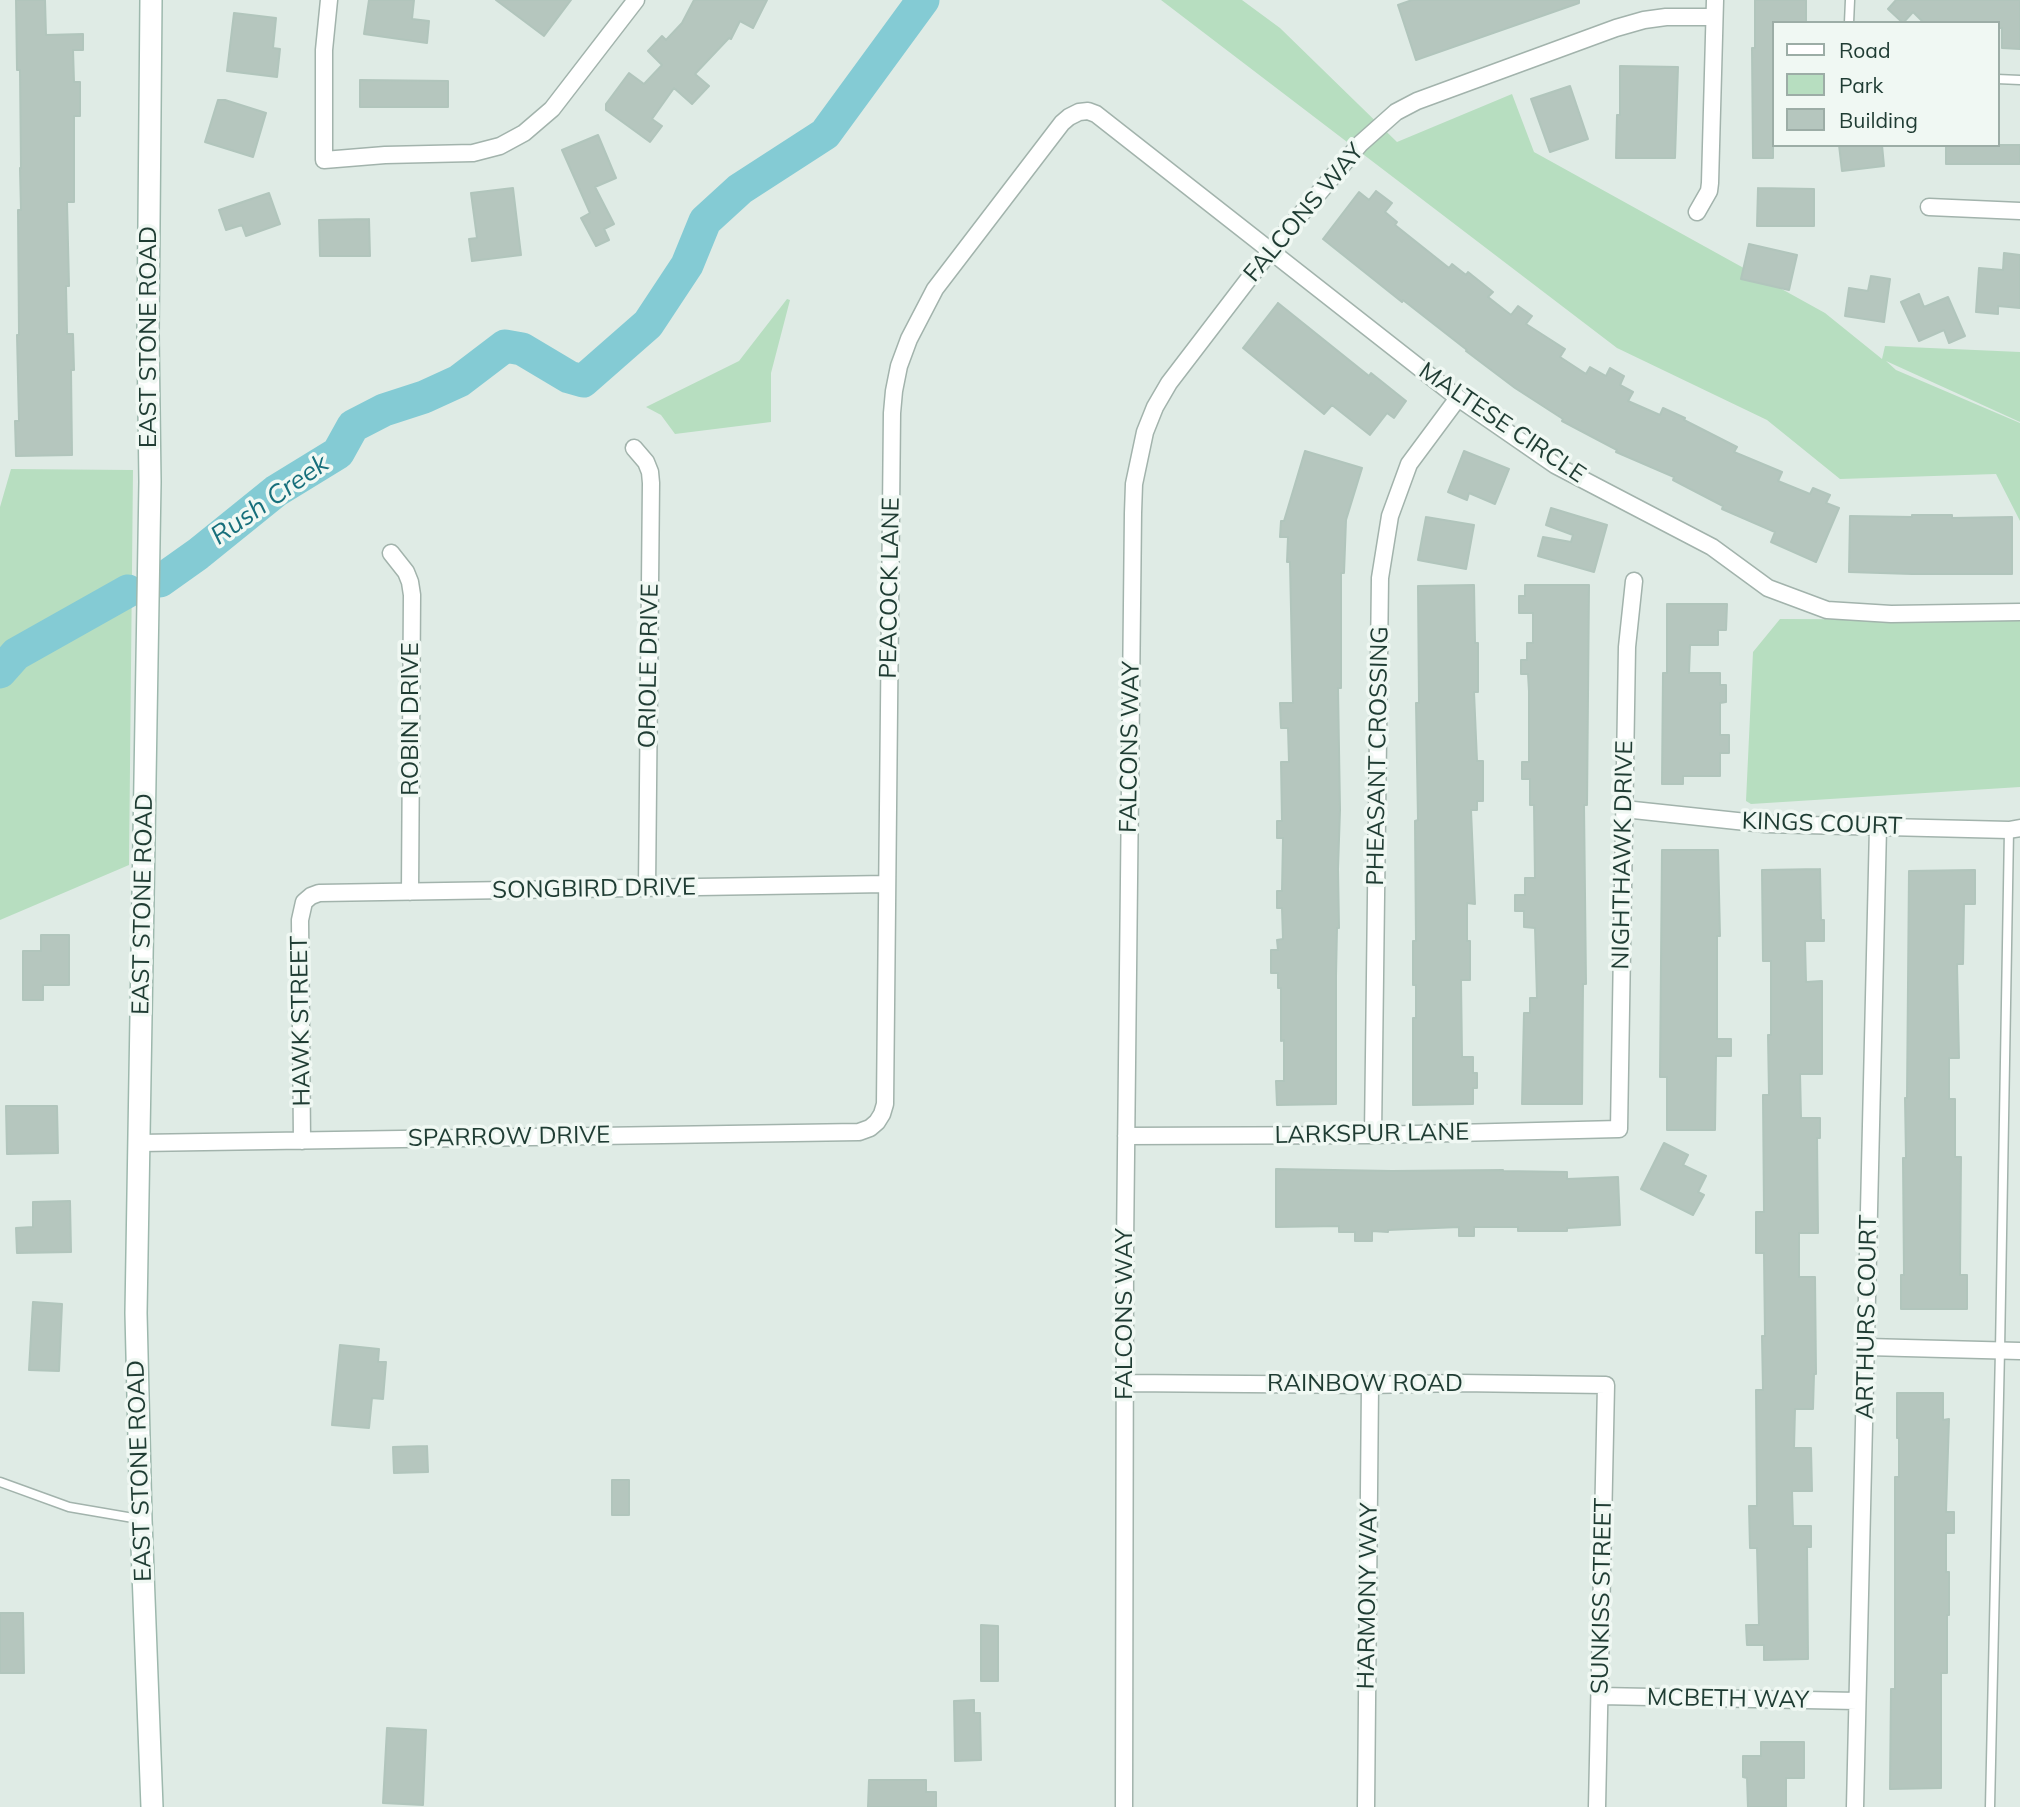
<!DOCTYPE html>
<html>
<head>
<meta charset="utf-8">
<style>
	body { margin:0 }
	#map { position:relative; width:2020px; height:1807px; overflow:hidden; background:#dfebe5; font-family:Mulish,sans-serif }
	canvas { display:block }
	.legend { position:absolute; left:1772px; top:21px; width:228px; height:126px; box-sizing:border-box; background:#f0f8f3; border:2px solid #9cada6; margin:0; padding:9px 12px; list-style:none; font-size:21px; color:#1f3c33 }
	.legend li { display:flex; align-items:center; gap:14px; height:35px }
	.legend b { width:35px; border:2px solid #9cada6 }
</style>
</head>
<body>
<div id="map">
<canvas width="2020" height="1807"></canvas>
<ul class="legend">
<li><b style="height:9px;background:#fff"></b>Road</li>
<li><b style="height:19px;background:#b7dec0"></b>Park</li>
<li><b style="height:19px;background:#b5c6be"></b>Building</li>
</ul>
</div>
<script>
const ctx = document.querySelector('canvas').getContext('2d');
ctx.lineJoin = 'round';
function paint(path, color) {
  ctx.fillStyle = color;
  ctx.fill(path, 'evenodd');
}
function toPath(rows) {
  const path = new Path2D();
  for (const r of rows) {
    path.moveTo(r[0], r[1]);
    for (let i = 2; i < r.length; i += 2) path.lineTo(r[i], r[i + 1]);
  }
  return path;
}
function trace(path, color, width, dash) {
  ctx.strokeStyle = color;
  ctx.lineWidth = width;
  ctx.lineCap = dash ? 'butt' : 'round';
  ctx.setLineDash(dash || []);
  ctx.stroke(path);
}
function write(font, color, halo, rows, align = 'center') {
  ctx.font = font + ' Mulish,sans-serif';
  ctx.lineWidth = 7;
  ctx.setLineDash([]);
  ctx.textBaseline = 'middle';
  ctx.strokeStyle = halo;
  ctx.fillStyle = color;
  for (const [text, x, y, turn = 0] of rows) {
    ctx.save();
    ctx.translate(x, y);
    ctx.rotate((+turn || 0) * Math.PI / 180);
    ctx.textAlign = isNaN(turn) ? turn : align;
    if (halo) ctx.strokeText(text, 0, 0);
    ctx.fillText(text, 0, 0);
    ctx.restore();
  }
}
paint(toPath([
	[1161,0,1242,0,1280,28,1397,142,1512,94,1534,152,1825,313,1882,359,1885,346,2020,352,2020,422,1886,361,1896,370,2020,423,2020,521,1996,474,1840,479,1767,420,1617,348],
	[787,299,790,300,771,373,771,422,675,434,661,415,646,407,739,361],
	[11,469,133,470,129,865,0,920,0,507],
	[1780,619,2020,620,2020,787,1751,804,1746,801,1753,652]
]), '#b7dec0');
trace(toPath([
	[160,581,198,554,276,491,338,453,353,426,384,410,424,397,459,381,505,346,522,349,569,377,583,381,648,324,687,265,705,221,740,189,825,134,923,0],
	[0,672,16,654,128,591]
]), '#84cbd4', 33);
const building = toPath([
	[16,0,45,0,46,35,83,34,83,50,73,50,74,82,80,82,80,116,74,116,74,202,67,202,69,286,66,286,67,334,73,334,74,370,71,370,72,455,16,456,15,421,19,421,17,335,19,335,18,210,21,210,20,168,21,168,20,70,17,70,16,0],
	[369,0,414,0,412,19,429,21,427,43,364,34,369,0],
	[496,0,571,0,544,36,496,0],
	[694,0,767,0,753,28,740,21,731,39,729,38,695,74,709,86,692,104,674,88,652,119,662,126,650,142,606,110,606,104,629,73,644,84,662,65,648,51,662,36,666,40,682,23,694,0],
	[1412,0,1579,0,1579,3,1416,60,1398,5,1412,0],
	[1755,0,1806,0,1806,23,1773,23,1773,158,1753,158,1752,48,1755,48,1755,0],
	[1896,0,2020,0,2020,49,2002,48,2002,28,1997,28,1997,23,1924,23,1913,12,1903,23,1888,9,1896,0],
	[234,13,276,18,273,48,280,49,277,77,227,71,234,13],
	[1620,66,1678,67,1675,158,1616,158,1617,115,1620,115,1620,66],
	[360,80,448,81,448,107,360,107,360,80],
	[1570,86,1588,139,1550,152,1531,99,1570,86],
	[218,100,225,100,266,113,253,157,205,142,218,100],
	[598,135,616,178,595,187,614,224,604,229,609,240,596,246,581,218,590,213,562,150,598,135],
	[1839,145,1882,145,1884,166,1842,171,1839,145],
	[1946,145,2020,145,2020,164,1946,164,1946,145],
	[513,188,521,255,472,261,469,239,477,238,471,193,513,188],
	[1758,188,1814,189,1814,226,1757,226,1758,188],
	[1376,191,1392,203,1385,212,1397,222,1395,225,1449,268,1452,264,1466,275,1468,272,1493,292,1488,297,1511,315,1518,306,1532,316,1526,324,1565,349,1560,357,1586,374,1590,367,1606,376,1610,368,1624,376,1620,385,1633,392,1628,401,1660,415,1663,408,1685,418,1684,420,1737,447,1734,452,1782,472,1778,481,1810,494,1813,488,1830,495,1826,503,1839,508,1816,562,1771,542,1775,532,1722,509,1723,506,1673,480,1674,477,1616,452,1617,450,1562,421,1563,419,1515,388,1466,351,1467,350,1403,300,1402,302,1323,239,1359,192,1369,200,1376,191],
	[269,193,280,224,246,236,242,225,226,230,219,210,269,193],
	[369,219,370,256,320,256,319,220,369,219],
	[1749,244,1797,255,1789,290,1741,279,1749,244],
	[2004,253,2020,255,2020,308,1998,306,1998,314,1976,312,1979,268,2003,270,2004,253],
	[1871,276,1890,279,1884,322,1845,316,1849,288,1868,291,1871,276],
	[1919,294,1924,307,1948,297,1965,336,1949,343,1944,330,1919,341,1901,302,1919,294],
	[1278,303,1369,376,1371,373,1406,401,1394,418,1387,413,1370,435,1332,405,1324,414,1243,348,1278,303],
	[1305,451,1362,468,1346,520,1344,573,1341,573,1341,688,1338,688,1340,810,1338,869,1339,928,1337,928,1336,976,1336,1104,1277,1105,1276,1081,1284,1081,1284,1040,1281,1041,1281,988,1278,988,1278,973,1271,973,1271,950,1278,950,1277,940,1283,939,1282,908,1277,908,1277,891,1282,891,1283,838,1277,838,1277,821,1282,821,1281,762,1289,762,1288,728,1281,728,1280,703,1293,703,1290,562,1287,562,1288,537,1280,537,1281,521,1284,521,1305,451],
	[1464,451,1509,469,1495,504,1469,493,1467,500,1448,492,1464,451],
	[1551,508,1607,525,1594,572,1538,556,1543,537,1571,542,1573,535,1546,525,1551,508],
	[1912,515,1952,515,1952,518,2012,517,2012,574,1912,574,1849,572,1850,516,1912,517,1912,515],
	[1426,517,1474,525,1466,569,1418,560,1426,517],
	[1474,585,1475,643,1478,643,1478,692,1474,692,1477,761,1483,761,1483,801,1477,801,1477,810,1471,810,1475,904,1467,903,1467,941,1470,941,1470,980,1461,980,1462,1057,1473,1057,1473,1073,1477,1073,1477,1088,1473,1088,1473,1104,1413,1105,1413,1018,1416,1018,1416,985,1413,985,1413,941,1416,941,1415,821,1418,820,1416,703,1419,703,1418,586,1474,585],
	[1525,585,1589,585,1587,805,1584,805,1586,984,1583,984,1582,1104,1522,1104,1524,1013,1530,1013,1530,998,1537,998,1535,928,1524,927,1524,911,1515,911,1515,895,1525,895,1525,878,1535,878,1534,805,1530,805,1530,779,1522,779,1522,762,1529,762,1529,691,1528,674,1521,674,1521,660,1527,660,1527,643,1533,643,1533,613,1519,613,1519,596,1525,596,1525,585],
	[1667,604,1727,604,1726,630,1718,630,1718,645,1690,645,1689,673,1720,673,1720,685,1726,685,1726,702,1720,703,1720,735,1729,735,1729,753,1720,753,1720,776,1683,776,1683,784,1662,784,1663,673,1667,673,1667,604],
	[1662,850,1718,850,1720,936,1717,936,1717,1039,1731,1039,1731,1056,1716,1056,1715,1130,1667,1130,1667,1077,1660,1077,1662,850],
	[1820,869,1821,920,1824,920,1824,941,1805,941,1806,982,1822,981,1822,1074,1800,1074,1801,1118,1820,1118,1820,1138,1817,1138,1818,1233,1799,1233,1799,1277,1815,1277,1816,1374,1814,1374,1813,1409,1795,1409,1794,1448,1811,1448,1812,1491,1792,1491,1793,1526,1811,1526,1811,1547,1807,1547,1808,1659,1764,1660,1764,1645,1747,1645,1746,1625,1759,1625,1757,1548,1750,1548,1749,1506,1757,1506,1756,1390,1763,1390,1762,1336,1765,1336,1764,1253,1756,1253,1756,1212,1764,1212,1763,1095,1769,1095,1768,1035,1771,1035,1771,961,1763,961,1762,870,1820,869],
	[1975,870,1975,904,1964,904,1963,964,1957,964,1959,1058,1949,1058,1949,1099,1955,1099,1955,1157,1961,1157,1960,1275,1967,1275,1967,1309,1901,1309,1901,1275,1904,1275,1903,1158,1906,1158,1905,1098,1907,1098,1909,871,1975,870],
	[41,935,69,935,69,985,43,985,43,1000,23,1000,23,951,41,951,41,935],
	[6,1106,57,1106,58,1153,7,1154,6,1106],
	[1664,1143,1688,1155,1683,1165,1706,1176,1698,1192,1704,1195,1693,1215,1641,1189,1664,1143],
	[1276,1169,1392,1171,1503,1170,1503,1171,1567,1172,1567,1179,1618,1177,1620,1225,1567,1228,1567,1231,1518,1231,1518,1227,1474,1227,1474,1236,1459,1236,1459,1227,1388,1230,1388,1232,1372,1231,1372,1241,1355,1241,1355,1232,1339,1232,1339,1226,1276,1227,1276,1169],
	[70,1201,71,1252,17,1253,16,1228,33,1227,33,1202,70,1201],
	[33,1302,62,1304,59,1371,29,1370,33,1302],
	[340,1345,379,1349,378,1362,386,1362,383,1399,372,1398,369,1428,332,1425,340,1345],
	[1897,1393,1943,1393,1943,1420,1949,1419,1946,1512,1954,1512,1954,1533,1946,1533,1946,1572,1949,1572,1949,1615,1947,1615,1947,1673,1941,1673,1941,1788,1890,1789,1891,1689,1895,1689,1895,1477,1899,1477,1899,1438,1897,1438,1897,1393],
	[427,1446,428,1472,394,1473,393,1447,427,1446],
	[612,1480,629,1480,629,1515,612,1515,612,1480],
	[0,1613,23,1613,24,1673,0,1673,0,1613],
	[981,1625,998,1626,998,1681,981,1681,981,1625],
	[974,1700,974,1713,980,1713,981,1760,955,1761,954,1701,974,1700],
	[387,1728,426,1730,423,1805,383,1803,387,1728],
	[1761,1742,1804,1742,1804,1778,1786,1778,1786,1807,1748,1807,1747,1778,1743,1777,1743,1756,1761,1756,1761,1742],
	[869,1780,926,1780,926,1792,936,1792,936,1807,868,1807,869,1780]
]);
paint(building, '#b5c6be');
trace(building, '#b1c5bc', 2);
const lane = toPath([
	[1849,23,1850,0],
	[1997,79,2020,80],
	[0,1482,69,1507,139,1519],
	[1990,1807,2000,1350,2009,830]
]);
const street = toPath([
	[329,0,324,50,324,160,385,155,473,153,500,146,524,133,552,109,636,0],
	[1929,207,2020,211],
	[1697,212,1709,191,1710,183,1715,0],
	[634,448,646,462,650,472,651,483,647,888],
	[391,553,406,572,410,582,412,595,410,892],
	[1624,809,1765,824,2009,830,2020,828],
	[1373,1135,1380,578,1390,516,1409,464,1458,398],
	[1126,1136,1373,1135,1619,1129,1627,647,1634,581],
	[302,1141,300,920,304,902,311,896,319,893,887,884],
	[139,1143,859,1132,870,1128,877,1122,882,1114,885,1104,892,413,894,391,899,366,909,339,935,289,1062,123,1069,117,1079,112,1088,111,1096,114,1458,398,1555,465,1712,547,1768,588,1827,610,1891,614,2020,612],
	[1867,1347,2020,1351],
	[1124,1383,1370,1385,1458,1383,1606,1385,1597,1807],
	[1600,1696,1857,1701],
	[1124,1807,1125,1247,1133,513,1134,484,1145,432,1155,407,1169,383,1270,251,1360,144,1396,112,1417,101,1616,28,1644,20,1666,17,1714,17],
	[1366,1807,1370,1385],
	[1855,1807,1878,827]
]);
const secondary = toPath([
	[151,0,148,334,150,482,136,1313,141,1520,152,1807]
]);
trace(lane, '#a2b3ac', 11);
trace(street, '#a2b3ac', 19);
trace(secondary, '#9db8ad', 24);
trace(lane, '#fff', 8);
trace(street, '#fff', 16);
trace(secondary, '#fff', 21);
write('24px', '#1f3c33', '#f0f8f3', [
	["FALCONS WAY",1304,213,-50],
	["EAST STONE ROAD",149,337,-90],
	["MALTESE CIRCLE",1502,423,34],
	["PEACOCK LANE",890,588,-89],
	["ORIOLE DRIVE",649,666,-89],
	["ROBIN DRIVE",411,719,-90],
	["FALCONS WAY",1130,747,-89],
	["PHEASANT CROSSING",1378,756,-89],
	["KINGS COURT",1822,824,2],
	["NIGHTHAWK DRIVE",1623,855,-89],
	["SONGBIRD DRIVE",594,889,-1],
	["EAST STONE ROAD",143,904,-89],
	["HAWK STREET",301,1021,-91],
	["LARKSPUR LANE",1372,1134,-1],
	["SPARROW DRIVE",509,1137,-1],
	["FALCONS WAY",1125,1314,-90],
	["ARTHURS COURT",1867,1317,-89],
	["RAINBOW ROAD",1365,1384],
	["EAST STONE ROAD",140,1471,-92],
	["HARMONY WAY",1368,1596,-89],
	["SUNKISS STREET",1602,1596,-89],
	["MCBETH WAY",1728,1699,1]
]);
write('italic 26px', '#176f7b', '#f0f8f3', [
	["Rush Creek",270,500,-35]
]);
</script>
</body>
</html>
